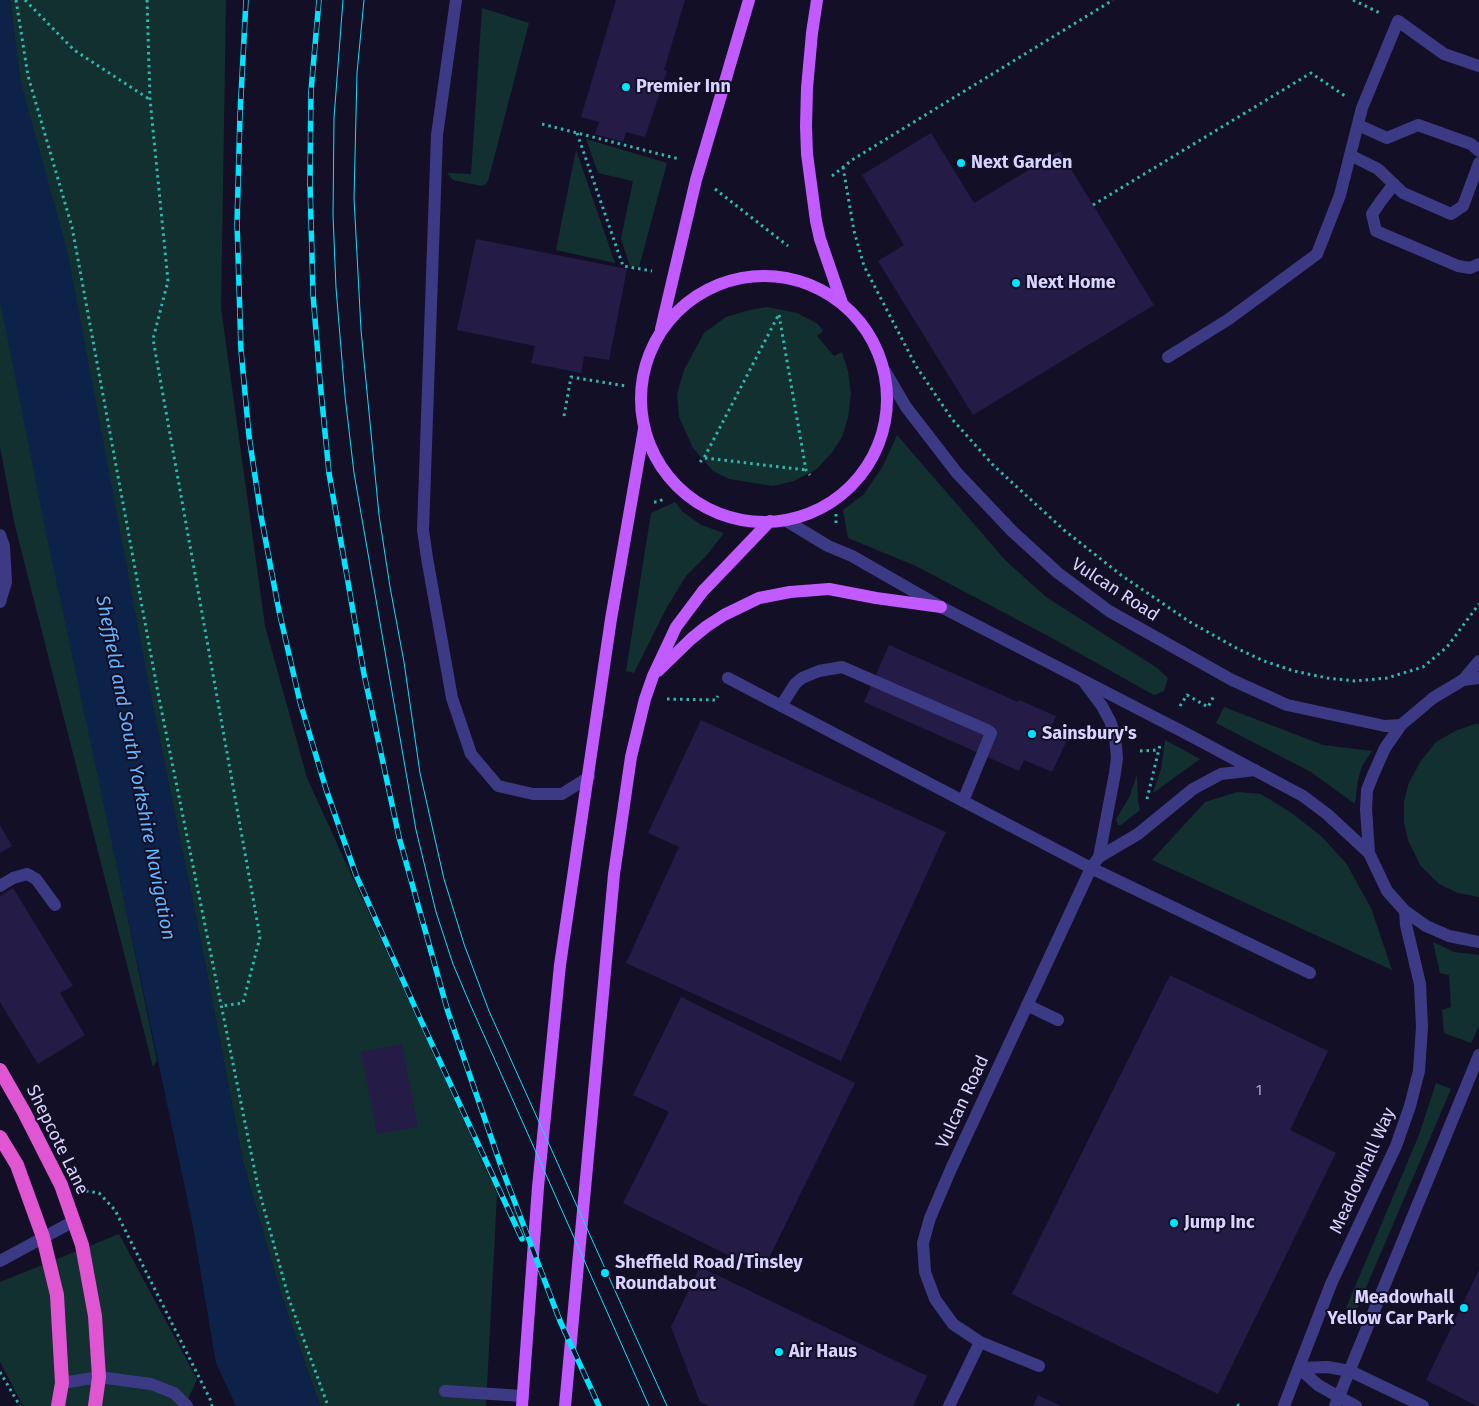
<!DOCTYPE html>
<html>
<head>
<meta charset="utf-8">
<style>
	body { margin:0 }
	canvas { display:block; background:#130f26 }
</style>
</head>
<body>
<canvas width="1479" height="1406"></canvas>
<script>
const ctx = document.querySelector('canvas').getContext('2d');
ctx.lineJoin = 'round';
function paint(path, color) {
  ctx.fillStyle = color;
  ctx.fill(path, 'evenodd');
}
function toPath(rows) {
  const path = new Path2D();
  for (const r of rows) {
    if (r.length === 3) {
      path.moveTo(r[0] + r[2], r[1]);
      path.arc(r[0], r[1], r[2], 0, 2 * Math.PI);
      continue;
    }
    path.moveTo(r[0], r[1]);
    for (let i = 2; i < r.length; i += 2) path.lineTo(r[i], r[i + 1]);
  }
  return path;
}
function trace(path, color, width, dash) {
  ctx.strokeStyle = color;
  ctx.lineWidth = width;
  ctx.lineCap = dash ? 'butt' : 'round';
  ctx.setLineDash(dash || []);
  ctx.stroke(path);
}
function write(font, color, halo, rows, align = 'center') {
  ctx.font = font + ' "Fira Sans",sans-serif';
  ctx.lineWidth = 4;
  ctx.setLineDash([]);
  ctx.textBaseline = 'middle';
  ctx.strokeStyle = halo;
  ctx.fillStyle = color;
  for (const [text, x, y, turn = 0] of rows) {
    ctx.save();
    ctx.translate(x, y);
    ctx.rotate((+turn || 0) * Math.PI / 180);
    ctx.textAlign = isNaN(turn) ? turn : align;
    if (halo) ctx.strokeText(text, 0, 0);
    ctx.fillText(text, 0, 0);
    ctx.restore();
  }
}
paint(toPath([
	[10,0,226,0,221,308,265,626,307,778,497,1194,486,1406,320,1406,281,1295,243,1162,200,937,154,712,20,79],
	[482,8,529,23,488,181,486,184,482,186,453,180,447,173,471,174],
	[586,139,667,163,639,267,630,266,621,239,633,181,598,173],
	[576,150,615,263,556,250],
	[0,294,157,1061,153,1067,15,526,0,447],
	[767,307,797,313,818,324,823,331,817,336,834,356,842,352,848,371,851,394,848,417,842,437,833,451,817,469,794,481,773,486,729,479,713,471,693,448,679,417,677,394,684,370,704,333,726,317,750,310],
	[897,435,1006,561,1046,597,1157,668,1168,678,1164,691,1154,695,1050,637,916,566,848,538,843,510,864,494,883,466],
	[675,502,683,512,701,525,724,533,707,555,686,576,667,607,634,673,626,671,651,513],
	[1224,707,1323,745,1372,751,1362,766,1358,780,1355,804,1311,772,1216,723],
	[1475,724,1479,724,1479,897,1458,893,1439,884,1420,865,1408,840,1404,822,1404,802,1409,782,1421,761,1436,742,1455,731],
	[1165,740,1200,759,1153,793,1161,769],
	[1137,775,1138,802,1140,810,1121,825,1118,825,1116,819,1129,798],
	[1237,792,1261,794,1293,814,1322,837,1346,863,1371,908,1392,970,1152,860,1205,802],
	[1433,942,1454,952,1479,955,1479,1026,1471,1043,1444,1033,1442,1010,1451,1007,1449,975,1440,973],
	[1436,1083,1451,1089,1356,1311,1346,1308,1419,1135],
	[119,1234,197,1379,185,1406,23,1406,0,1362,0,1282]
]), '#12302f');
paint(toPath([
	[0,0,10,0,20,79,68,254,154,712,200,937,243,1162,281,1295,320,1406,236,1406,216,1363,193,1226,44,523,0,300]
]), '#0c2248');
paint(toPath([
	[616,0,685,0,664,70,667,71,645,137,626,132,623,142,595,134,599,122,581,117],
	[931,133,974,203,1060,151,1154,305,973,415,878,261,904,245,862,175],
	[476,239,627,269,609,360,584,356,581,373,531,363,535,346,457,330],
	[889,645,1018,702,1019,700,1056,716,1050,730,1068,738,1052,772,1024,760,1019,771,864,702],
	[701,720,946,832,841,1061,626,963,679,847,648,833],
	[0,825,12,846,0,853],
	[13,888,73,986,60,993,85,1035,38,1064,0,1002,0,896],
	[1170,975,1328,1051,1290,1130,1336,1153,1218,1394,1012,1294],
	[681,997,855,1083,762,1272,623,1203,669,1112,633,1095],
	[402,1044,418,1127,377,1134,361,1052],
	[700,1267,927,1376,913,1406,709,1406,700,1402,671,1327],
	[1479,1270,1479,1406,1477,1406,1426,1380],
	[1038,1395,1061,1406,1033,1406]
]), '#241b47');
trace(toPath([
	[16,0,28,76,72,227,158,693,258,1187,289,1299,328,1406],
	[25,0,74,50,149,99],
	[147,0,150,99,168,281,153,339,260,937,243,1003,221,1006],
	[1353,0,1380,13],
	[542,124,679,159],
	[577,133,623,266,652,271],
	[843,167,854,231,864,266,916,366,952,419,994,466,1064,530,1121,575,1190,622,1238,649,1264,661,1294,671,1327,678,1355,681,1387,678,1423,667,1447,647,1479,604],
	[832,176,852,160,1113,0],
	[715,189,788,246],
	[1093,205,1311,73,1345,96],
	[779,315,806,470,810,475],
	[564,416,571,377,626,386],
	[705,458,806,470],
	[700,462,704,458,779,314],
	[654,502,658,502,665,498],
	[836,514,836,526],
	[667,699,716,700,718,696],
	[1180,706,1187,695,1208,707,1215,694],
	[1140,751,1158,750],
	[1147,799,1160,745],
	[86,1191,99,1193,115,1210,211,1401,212,1406],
	[0,1372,20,1406],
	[1237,1406,1239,1405,1242,1406]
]), '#2fb8b0', 3, [2.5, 4]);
trace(toPath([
	[456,0,437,135,423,530,427,558,452,698,471,754,498,786,533,794,562,794,589,777],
	[1358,125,1387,138,1418,125,1471,144,1479,151],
	[1350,155,1378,169,1403,193,1451,214,1463,206,1479,163],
	[1394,184,1381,201,1372,214,1376,231,1458,266,1470,268,1479,264],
	[1168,357,1229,319,1317,254,1340,195,1362,108,1398,21,1444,54,1479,66],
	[0,535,4,546,6,582,0,602],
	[781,706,795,684,802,678,819,671,842,667,987,730,991,733,963,801],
	[0,886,13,878,27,874,36,879,55,905],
	[1027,1005,1058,1020],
	[1350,1371,1423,1406],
	[445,1391,523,1396],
	[1339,1397,1356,1406]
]), '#3d3a85', 12);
trace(toPath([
	[728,678,1091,868,1310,973],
	[1084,682,1102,706,1110,721,1115,736,1117,758,1115,773,1099,857],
	[0,1261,74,1221],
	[1039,1366,980,1342,953,1324,935,1299,925,1272,923,1243,930,1218,951,1169,1091,868,1099,857,1138,834,1193,789,1221,774,1255,770],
	[62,1383,99,1377,151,1384,174,1393,187,1406],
	[949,1406,980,1342]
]), '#3d3a85', 12);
trace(toPath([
	[885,371,906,407,957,473,1012,531,1058,573,1109,611,1232,680,1287,705,1385,726,1401,725],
	[785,520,828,546,852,556,941,607,1189,735,1303,796,1327,814,1369,853],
	[1479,678,1463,680,1433,698,1401,725,1385,748,1373,775,1367,790,1366,809,1369,853,1387,891,1405,911,1426,926,1449,936,1479,942],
	[1463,680,1479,661],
	[1299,1368,1327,1367,1350,1371],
	[1299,1368,1318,1385,1339,1397],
	[1284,1406,1331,1284,1396,1146,1410,1106,1419,1071,1422,1027,1420,984,1406,925,1405,911],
	[1335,1406,1479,1055]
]), '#3d3a85', 12);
trace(toPath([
	[817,0,812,33,807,88,806,126,807,154,816,221,820,239,842,303],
	[764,399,123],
	[661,329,696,180,749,0],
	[658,671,691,639,707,626,724,615,759,598,790,592,829,589,876,598,941,607],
	[522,1406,538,1187,560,965,611,619,644,429],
	[565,1406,614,874,631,757,645,699,653,676,676,627,703,591,770,521]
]), '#c25bff', 12);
trace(toPath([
	[0,1070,24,1112,61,1185,82,1245,95,1316,99,1377,95,1406],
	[0,1137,17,1165,43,1237,57,1295,62,1383,58,1406]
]), '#e055d1', 14);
trace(toPath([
	[343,0,334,118,333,215,336,288,345,396,354,473,416,830,436,912,453,964,470,1004,649,1406],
	[364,0,357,73,354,198,361,330,379,515,390,587,404,662,420,773,444,879,464,944,489,1011,667,1406]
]), '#00e5ff', 1);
const rail = toPath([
	[246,0,240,115,237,223,241,350,249,436,261,516,279,611,300,702,326,789,356,875,418,1014,522,1239],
	[319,0,311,91,310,183,313,294,320,381,329,473,364,674,399,837,448,1012,501,1166,560,1321,599,1406]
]);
trace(rail, '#00e5ff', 5.5);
trace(rail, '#130f26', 4, [11]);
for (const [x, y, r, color] of [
	[626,87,5,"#00e5ff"],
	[961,163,5,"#00e5ff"],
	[1016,283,5,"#00e5ff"],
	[1032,734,5,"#00e5ff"],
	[1174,1223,5,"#00e5ff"],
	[605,1273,5,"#00e5ff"],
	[1464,1308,5,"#00e5ff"],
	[779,1352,5,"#00e5ff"]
]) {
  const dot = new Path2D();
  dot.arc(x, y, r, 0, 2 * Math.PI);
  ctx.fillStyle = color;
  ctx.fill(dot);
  trace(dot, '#130f26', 2);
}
write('15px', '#aca6d1', null, [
	["1",1259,1091]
]);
write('bold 18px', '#d9d4ff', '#130f26', [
	["Premier Inn",636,87],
	["Next Garden",971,163],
	["Next Home",1026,283],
	["Sainsbury's",1042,734],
	["Jump Inc",1184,1223],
	["Sheffield Road/Tinsley",615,1263],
	["Roundabout",615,1284],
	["Meadowhall",1454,1298,"right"],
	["Yellow Car Park",1454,1319,"right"],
	["Air Haus",789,1352]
], 'left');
write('18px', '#d9d4ff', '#130f26', [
	["Vulcan Road",1115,590,33],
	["Vulcan Road",963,1102,-65],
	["Shepcote Lane",57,1140,64],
	["Meadowhall Way",1363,1171,-66]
]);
write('italic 19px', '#62b6ff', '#130f26', [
	["Sheffield and South Yorkshire Navigation",135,768,79]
]);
</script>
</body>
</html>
